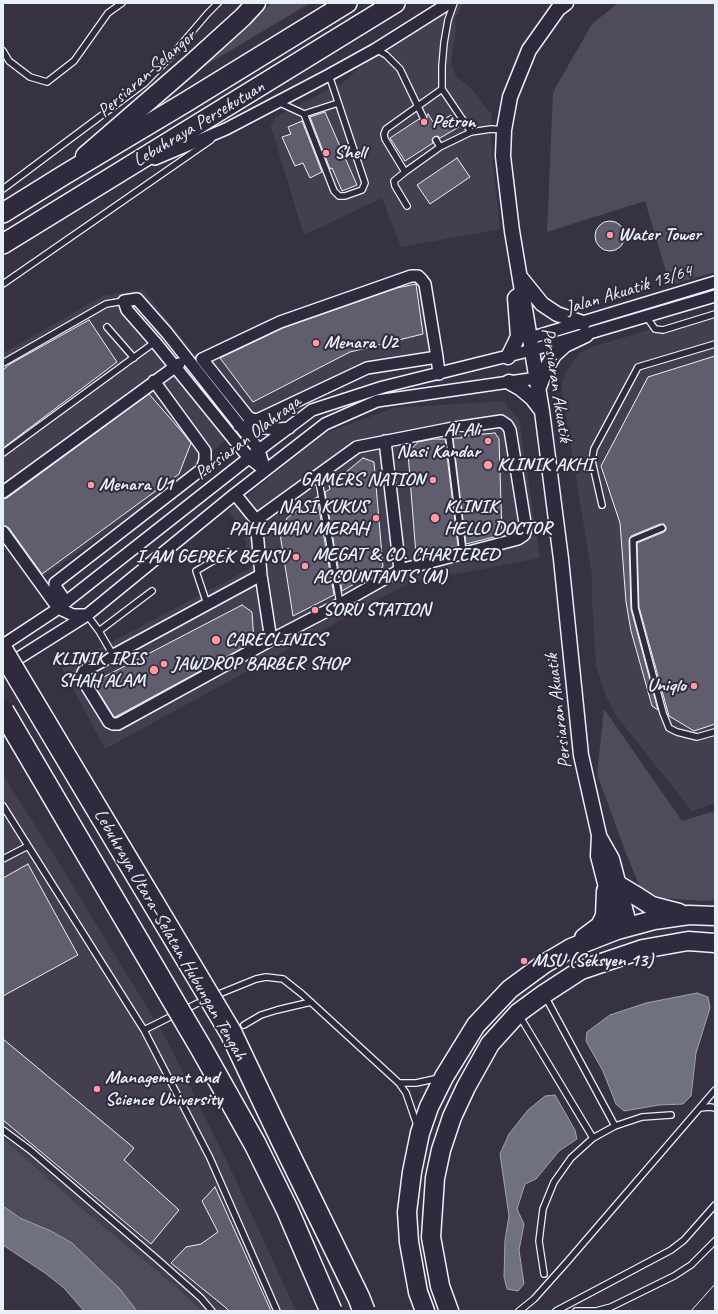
<!DOCTYPE html>
<html>
<head>
<meta charset="utf-8">
<style>
	body { margin:0 }
	#map { position:relative; width:718px; height:1314px; overflow:hidden; background:#363244; font-family:Caveat,sans-serif }
	canvas { display:block }
	.frame { position:absolute; inset:0; border:4px solid #e8f1f8; pointer-events:none }
</style>
</head>
<body>
<div id="map">
<canvas width="718" height="1314"></canvas>
<div class="frame"></div>
</div>
<script>
const ctx = document.querySelector('canvas').getContext('2d');
ctx.lineJoin = 'round';
function paint(path, color) {
  ctx.fillStyle = color;
  ctx.fill(path, 'evenodd');
}
function toPath(rows) {
  const path = new Path2D();
  for (const r of rows) {
    if (r.length === 3) {
      path.moveTo(r[0] + r[2], r[1]);
      path.arc(r[0], r[1], r[2], 0, 2 * Math.PI);
      continue;
    }
    path.moveTo(r[0], r[1]);
    for (let i = 2; i < r.length; i += 2) path.lineTo(r[i], r[i + 1]);
  }
  return path;
}
function trace(path, color, width, dash) {
  ctx.strokeStyle = color;
  ctx.lineWidth = width;
  ctx.lineCap = dash ? 'butt' : 'round';
  ctx.setLineDash(dash || []);
  ctx.stroke(path);
}
function write(font, color, halo, rows, align = 'center') {
  ctx.font = font + ' Caveat,sans-serif';
  ctx.lineWidth = 4;
  ctx.setLineDash([]);
  ctx.textBaseline = 'middle';
  ctx.strokeStyle = halo;
  ctx.fillStyle = color;
  for (const [text, x, y, turn = 0] of rows) {
    ctx.save();
    ctx.translate(x, y);
    ctx.rotate((+turn || 0) * Math.PI / 180);
    ctx.textAlign = isNaN(turn) ? turn : align;
    if (halo) ctx.strokeText(text, 0, 0);
    ctx.fillText(text, 0, 0);
    ctx.restore();
  }
}
paint(toPath([
	[457,3,463,3,455,19,456,31,451,63,456,76,470,88,479,98,485,107,492,114,491,129,492,156,500,229,401,247,382,198,304,235,270,124,275,122,274,118,333,87,342,84,365,62],
	[416,270,430,351,366,360,258,413,167,489,41,579,3,526,3,353,103,296,143,289,196,356,288,313],
	[715,310,715,803,692,811,615,714,605,694,596,666,592,600,592,576,562,392,562,383,567,370,579,353,592,347],
	[502,401,519,419,540,558,409,583,105,749,62,668,251,568,242,528,228,512,323,434,394,408],
	[3,775,54,855,167,1040,232,1172,296,1311,202,1311,174,1285,86,1212,3,1138]
]), '#433f51');
paint(toPath([
	[271,3,310,3,203,67,267,7],
	[618,3,715,3,715,272,670,285,645,201,547,232,553,92,592,24],
	[604,709,682,821,715,811,715,900,702,901,661,898,640,887,627,856,597,774],
	[3,1138,86,1212,174,1285,202,1311,137,1311,120,1289,105,1274,61,1236,20,1218,3,1206]
]), '#4d4b5c');
const water = toPath([
	[697,993,708,997,710,1008,696,1053,691,1096,683,1104,659,1105,624,1111,616,1104,603,1071,586,1041,587,1032,610,1015,646,1003,697,993],
	[555,1095,575,1130,577,1139,559,1151,536,1179,525,1184,517,1209,524,1224,519,1250,524,1284,518,1291,507,1289,504,1277,505,1240,509,1216,500,1154,509,1134,528,1110,545,1096,555,1095],
	[3,1206,20,1218,51,1231,72,1243,120,1289,137,1311,84,1311,64,1288,45,1273,3,1245,3,1206]
]);
paint(water, '#70717f');
trace(water, '#a0a4af', 1);
const building = toPath([
	[325,112,357,185,342,191,332,168,330,169,310,117,325,112],
	[428,114,435,125,451,115,459,127,440,138,438,136,434,137,432,140,433,143,405,161,390,138,419,119,422,121,425,121,427,118,427,115,428,114],
	[302,121,322,172,310,178,303,163,295,166,282,137,291,134,288,127,302,121],
	[457,158,470,177,430,204,417,185,457,158],
	[610,236,15],
	[416,284,423,334,350,352,253,402,220,358,283,328,397,288,416,284],
	[89,320,117,362,3,448,3,370,10,364,89,320],
	[715,356,715,724,694,731,669,716,639,607,637,543,664,532,666,530,666,527,664,524,660,524,631,536,629,540,631,609,658,710,652,706,631,631,626,602,620,523,601,466,648,377,715,356],
	[149,394,183,433,191,443,179,474,42,574,9,528,3,525,3,499,7,498,149,394],
	[495,433,499,439,502,535,466,544,453,438,462,438,462,436,495,433],
	[433,439,445,439,458,546,416,555,408,453,418,442,433,439],
	[363,458,374,462,383,567,342,591,325,492,330,489,329,486,363,458],
	[317,497,334,595,293,616,280,534,287,518,317,497],
	[242,605,252,612,254,642,115,717,114,717,94,685,96,681,242,605],
	[28,864,78,955,3,996,3,878,28,864],
	[3,1039,134,1148,124,1160,179,1210,151,1244,3,1120,3,1039],
	[215,1187,271,1311,229,1311,225,1307,171,1263,186,1247,201,1244,218,1232,202,1201,215,1187]
]);
paint(building, '#605e6e');
trace(building, '#e8f1f8', 1);
const service = toPath([
	[454,3,448,20,444,43,442,66,442,89,471,132],
	[376,49,386,55,400,69,423,117],
	[3,51,9,61,30,77,47,82,74,61,108,13,122,3],
	[278,102,304,114,334,191,339,196,345,196,362,190,365,183,329,75],
	[304,114,338,103],
	[436,140,440,147],
	[405,172,385,139,384,134,386,129,442,89],
	[3,189,145,83,172,55,208,13,218,3],
	[407,206,395,186,394,181,405,172,440,147,471,132,491,129,504,130],
	[3,284,211,140],
	[646,316,655,329,663,330,715,314],
	[107,327,134,358],
	[3,363,106,304,124,301],
	[448,429,463,553],
	[3,453,155,342],
	[318,475,340,604],
	[602,505,592,461,594,449,638,367,715,344],
	[662,528,633,540,635,608,663,713,669,728,677,732,697,737,715,732],
	[207,604,196,571,228,552],
	[87,615,99,631,113,655],
	[99,631,152,591],
	[3,806,144,1030,210,1158,277,1311],
	[3,859,28,846],
	[214,996,256,979,266,977,283,979,302,994,399,1083,406,1093,417,1125],
	[545,996,615,1126],
	[519,1015,593,1138],
	[244,1025,261,1015,277,1010,311,1002],
	[144,1030,206,999],
	[399,1083,416,1083,439,1078],
	[700,1108,710,1107,715,1108],
	[3,1130,30,1150,157,1259,201,1298,212,1311],
	[544,1274,539,1241,543,1209,554,1182,571,1158,593,1138,615,1126,642,1117,671,1115],
	[519,1311,534,1299,567,1262,715,1090],
	[556,1311,671,1250,684,1240,715,1205],
	[576,1311,596,1311,611,1307,674,1276,691,1265,715,1241]
]);
const minor = toPath([
	[155,159,226,129,329,75,376,49,449,3],
	[137,299,167,333,259,450,265,470,249,458,155,342,127,310,124,301,137,299],
	[530,338,715,282],
	[437,357,367,368,257,420,249,418,202,359,280,322,411,276,418,276,422,280,425,284,437,357,439,374],
	[239,426,279,429,289,428],
	[385,441,400,570],
	[3,492,179,364],
	[235,494,256,520],
	[256,520,357,447,448,429,501,421,507,425,510,430,526,529,524,535,518,539,400,570,340,604,271,640,118,724,113,724,109,722,83,680,82,675,84,671,261,575],
	[256,520,261,575,271,640],
	[3,532,58,608,73,615,86,615],
	[66,602,55,586,55,583,202,469,205,460,205,451,154,381],
	[3,645,53,612,259,450,312,410,383,387,532,350,715,296],
	[6,666,87,615,235,494,325,424,377,401,537,378]
]);
const tertiary = toPath([
	[566,3,558,9,529,50,510,97,504,130,503,156,512,231,542,411,561,559,581,755,599,835,598,856,617,930],
	[521,278,542,304,557,314,583,323],
	[508,357,515,343,518,336,515,298,517,296],
	[509,382,520,388,532,398,542,411],
	[539,387,547,367,554,355,565,345,586,335],
	[599,836,612,859,630,927]
]);
const primary = toPath([
	[85,156,190,65,243,17,256,3],
	[618,885,638,897,652,906,679,913],
	[584,938,600,926,605,916,606,891],
	[425,1311,418,1292,409,1242,407,1212,412,1172,420,1133,429,1107,444,1077,476,1025,510,989,544,964,571,948,617,930,654,920,689,915,715,916],
	[449,1311,440,1286,431,1237,435,1178,441,1150,452,1117,466,1087,490,1044,518,1013,544,994,581,970,643,949,688,941,715,943]
]);
const trunk = toPath([
	[3,213,64,175,186,102,347,3],
	[3,244,395,3]
]);
trace(service, '#e8f1f8', 8);
trace(minor, '#e8f1f8', 14);
trace(tertiary, '#e8f1f8', 17);
trace(primary, '#e8f1f8', 21);
trace(trunk, '#e8f1f8', 22);
trace(service, '#2f2a3d', 5.5);
trace(minor, '#2f2a3d', 11);
trace(tertiary, '#2f2a3d', 14);
trace(primary, '#2f2a3d', 18);
trace(trunk, '#2f2a3d', 19);
trace(toPath([
	[691,1311,715,1284]
]), '#e8f1f8', 1);
const motorwayBridge = toPath([
	[3,652,231,1033,277,1130,359,1298,364,1311],
	[3,711,201,1048,255,1144,287,1209,331,1311]
]);
trace(motorwayBridge, '#e8f1f8', 24, []);
trace(motorwayBridge, '#2f2a3d', 21);
for (const [x, y, r, color] of [
	[424,122,4,"#ff9aa2"],
	[326,153,4,"#ff9aa2"],
	[610,235,4,"#ff9aa2"],
	[316,343,4,"#ff9aa2"],
	[488,441,4,"#ff9aa2"],
	[488,465,5,"#ff9aa2"],
	[433,480,4,"#ff9aa2"],
	[91,485,4,"#ff9aa2"],
	[376,518,4,"#ff9aa2"],
	[435,518,5,"#ff9aa2"],
	[296,557,4,"#ff9aa2"],
	[305,566,4,"#ff9aa2"],
	[315,610,4,"#ff9aa2"],
	[216,640,5,"#ff9aa2"],
	[164,664,4,"#ff9aa2"],
	[154,670,5,"#ff9aa2"],
	[694,686,4,"#ff9aa2"],
	[524,961,4,"#ff9aa2"],
	[97,1089,4,"#ff9aa2"]
]) {
  const dot = new Path2D();
  dot.arc(x, y, r, 0, 2 * Math.PI);
  ctx.fillStyle = color;
  ctx.fill(dot);
  trace(dot, '#2f2a3d', 1.5);
}
write('19px', '#e8f1f8', '#2f2a3d', [
	["Persiaran Selangor",147,74,-41],
	["Lebuhraya Persekutuan",199,124,-31],
	["Jalan Akuatik 13/64",629,290,-17],
	["Persiaran Akuatik",556,385,81],
	["Persiaran Olahraga",248,438,-37],
	["Persiaran Akuatik",559,711,-97],
	["Lebuhraya Utara–Selatan Hubungan Tengah",170,935,60]
]);
write('bold 19px', '#e8f1f8', '#2f2a3d', [
	["Petron",432,122],
	["Shell",334,153],
	["Water Tower",618,235],
	["Menara U2",324,343],
	["Al-Ali",480,430,"right"],
	["Nasi Kandar",480,452,"right"],
	["KLINIK AKHI",497,465],
	["GAMERS NATION",425,480,"right"],
	["Menara U1",99,485],
	["NASI KUKUS",368,507,"right"],
	["PAHLAWAN MERAH",368,529,"right"],
	["KLINIK",444,507],
	["HELLO DOCTOR",444,529],
	["MEGAT & CO. CHARTERED",313,555],
	["ACCOUNTANTS (M)",313,577],
	["I AM GEPREK BENSU",288,557,"right"],
	["SORU STATION",323,610],
	["CARECLINICS",225,640],
	["KLINIK IRIS",145,659,"right"],
	["SHAH ALAM",145,681,"right"],
	["JAWDROP BARBER SHOP",172,664],
	["Uniqlo",686,686,"right"],
	["MSU (Seksyen 13)",532,961],
	["Management and",105,1078],
	["Science University",105,1100]
], 'left');
</script>
</body>
</html>
